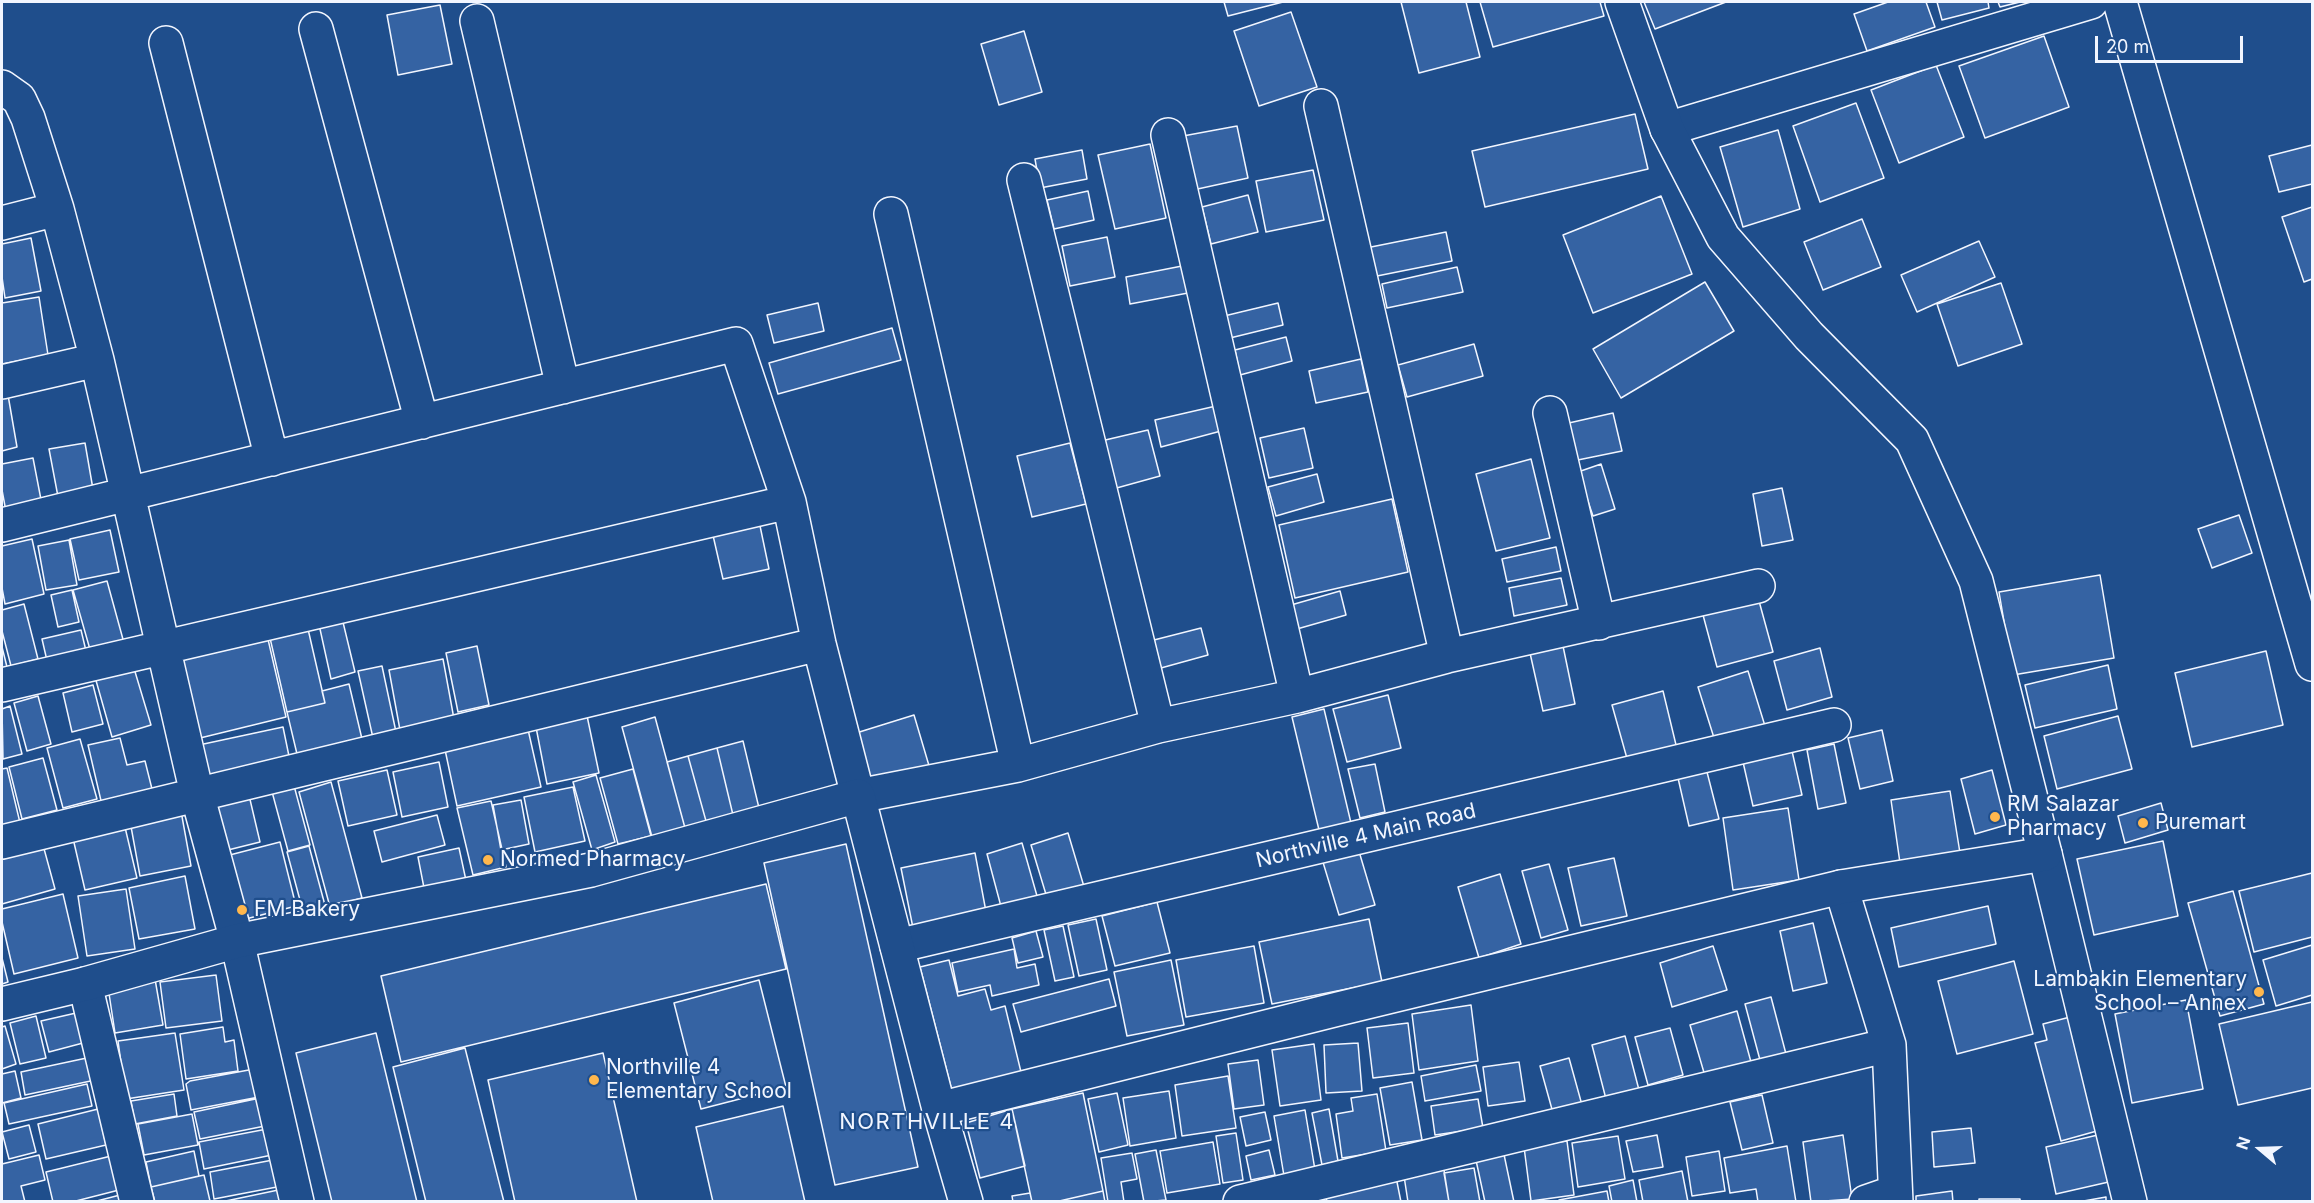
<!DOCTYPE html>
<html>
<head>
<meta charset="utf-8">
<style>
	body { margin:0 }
	#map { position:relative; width:2314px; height:1203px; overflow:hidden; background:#1f4e8c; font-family:Inter,sans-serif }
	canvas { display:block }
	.frame { position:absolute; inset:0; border:3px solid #f2f6ff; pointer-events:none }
	.north { position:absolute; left:2230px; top:1119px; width:60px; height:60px; -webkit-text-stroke:4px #1f4e8c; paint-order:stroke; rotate:289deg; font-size:16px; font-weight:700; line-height:24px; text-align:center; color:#f2f6ff }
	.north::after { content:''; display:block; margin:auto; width:21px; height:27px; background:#f2f6ff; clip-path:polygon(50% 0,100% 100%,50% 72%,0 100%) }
	.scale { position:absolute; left:2095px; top:36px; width:148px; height:27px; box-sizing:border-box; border:3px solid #f2f6ff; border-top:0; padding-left:8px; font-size:18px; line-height:21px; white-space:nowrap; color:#f2f6ff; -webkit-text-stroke:4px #1f4e8c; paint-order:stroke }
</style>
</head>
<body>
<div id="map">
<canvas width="2314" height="1203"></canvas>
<div class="frame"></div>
<div class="north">N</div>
<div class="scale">20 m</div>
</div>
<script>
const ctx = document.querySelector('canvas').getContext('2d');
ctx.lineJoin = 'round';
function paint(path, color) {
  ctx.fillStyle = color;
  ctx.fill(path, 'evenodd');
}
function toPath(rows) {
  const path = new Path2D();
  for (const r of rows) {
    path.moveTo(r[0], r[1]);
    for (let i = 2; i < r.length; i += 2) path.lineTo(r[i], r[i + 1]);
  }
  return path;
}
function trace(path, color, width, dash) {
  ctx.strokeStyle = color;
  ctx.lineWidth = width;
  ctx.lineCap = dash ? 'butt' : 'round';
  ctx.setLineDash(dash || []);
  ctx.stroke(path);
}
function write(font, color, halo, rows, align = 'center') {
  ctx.font = font + ' Inter,sans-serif';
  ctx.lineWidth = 4.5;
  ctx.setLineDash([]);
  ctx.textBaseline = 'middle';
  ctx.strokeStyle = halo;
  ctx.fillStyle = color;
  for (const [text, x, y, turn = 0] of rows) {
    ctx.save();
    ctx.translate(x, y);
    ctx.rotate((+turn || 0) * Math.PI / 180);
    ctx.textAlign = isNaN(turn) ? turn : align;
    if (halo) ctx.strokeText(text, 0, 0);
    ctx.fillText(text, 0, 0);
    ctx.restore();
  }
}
const building = toPath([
	[1224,2,1283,2,1228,16,1224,2],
	[1401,2,1466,2,1480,57,1419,73,1401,2],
	[1480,2,1600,2,1604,16,1493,47,1480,2],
	[1644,2,1726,2,1655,29,1644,2],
	[1888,2,1926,2,1935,27,1867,51,1854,14,1888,2],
	[1937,2,1988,2,1989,8,1942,20,1937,2],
	[1998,2,2020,2,2000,7,1998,2],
	[440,5,452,64,398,75,387,15,440,5],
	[1291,12,1317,87,1259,106,1234,31,1291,12],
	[1024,31,1042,92,999,105,981,44,1024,31],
	[2044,36,2069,107,1985,138,1959,66,2044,36],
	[1936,65,1964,137,1899,163,1871,90,1936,65],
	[1856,103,1884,178,1820,202,1793,126,1856,103],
	[1635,114,1648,169,1485,207,1472,151,1635,114],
	[1237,126,1248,178,1193,190,1183,136,1237,126],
	[1778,130,1800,209,1743,227,1720,147,1778,130],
	[1150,144,1166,218,1115,229,1098,155,1150,144],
	[2312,145,2312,184,2279,192,2269,156,2312,145],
	[1082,150,1087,179,1040,188,1035,159,1082,150],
	[1313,170,1324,220,1266,232,1256,181,1313,170],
	[1088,191,1094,220,1054,229,1047,200,1088,191],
	[1248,195,1258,232,1211,244,1202,207,1248,195],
	[1661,196,1692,274,1593,313,1563,235,1661,196],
	[2312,207,2312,279,2304,282,2282,217,2312,207],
	[1862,219,1881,267,1823,290,1804,242,1862,219],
	[1446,232,1452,261,1372,277,1366,248,1446,232],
	[1107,237,1115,277,1070,286,1062,246,1107,237],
	[31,238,41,291,5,298,2,277,2,244,31,238],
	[1979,241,1995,277,1917,312,1901,275,1979,241],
	[1182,266,1188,293,1130,304,1126,277,1182,266],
	[1457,267,1463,292,1387,308,1382,284,1457,267],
	[1705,282,1734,331,1621,398,1593,349,1705,282],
	[2001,283,2022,344,1958,366,1937,304,2001,283],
	[39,297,48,355,2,364,2,303,39,297],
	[818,303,824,331,774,343,767,315,818,303],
	[1278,303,1283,325,1226,339,1220,317,1278,303],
	[892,328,901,360,778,394,769,363,892,328],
	[1286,337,1292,361,1240,375,1235,350,1286,337],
	[1474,344,1483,376,1407,397,1398,365,1474,344],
	[1361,359,1368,392,1316,403,1309,371,1361,359],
	[8,395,17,447,2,451,2,397,8,395],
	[1216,406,1221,431,1161,447,1155,420,1216,406],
	[1613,413,1622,451,1568,462,1560,425,1613,413],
	[1304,428,1313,468,1269,478,1260,438,1304,428],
	[1148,430,1160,476,1113,489,1101,441,1148,430],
	[85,443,94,495,59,502,49,449,85,443],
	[1070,443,1086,504,1032,517,1017,456,1070,443],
	[33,458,43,510,7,517,2,490,2,464,33,458],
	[1531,459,1550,538,1496,551,1476,474,1531,459],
	[1601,464,1615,509,1593,516,1578,472,1601,464],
	[1317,474,1324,502,1276,516,1268,487,1317,474],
	[1782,488,1793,540,1762,546,1753,494,1782,488],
	[1392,499,1408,572,1295,598,1279,525,1392,499],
	[2239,515,2252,553,2212,568,2198,529,2239,515],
	[759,521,769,569,723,579,712,531,759,521],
	[110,530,119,572,79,580,70,539,110,530],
	[32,539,44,594,5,604,2,588,2,546,32,539],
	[69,540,77,585,46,590,38,546,69,540],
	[1556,547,1561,571,1507,582,1502,559,1556,547],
	[2100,575,2114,658,2013,675,1999,592,2100,575],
	[1561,578,1567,605,1514,616,1509,588,1561,578],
	[107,581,124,643,91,653,73,590,107,581],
	[72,590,79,622,58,627,51,595,72,590],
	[1340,591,1346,615,1297,629,1291,605,1340,591],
	[1759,601,1773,652,1717,667,1703,615,1759,601],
	[24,604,38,659,11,666,2,631,2,610,24,604],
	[342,618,355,672,331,679,318,620,342,618],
	[1201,628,1208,655,1161,668,1154,640,1201,628],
	[308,629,325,703,287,712,270,638,308,629],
	[81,630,87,655,48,665,42,639,81,630],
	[267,635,286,717,196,739,177,657,267,635],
	[477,646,489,705,458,712,446,653,477,646],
	[1563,646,1575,704,1543,711,1530,653,1563,646],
	[2,647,7,667,2,668,2,647],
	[1820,648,1832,697,1787,710,1774,661,1820,648],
	[2266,651,2283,725,2192,747,2175,673,2266,651],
	[443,659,454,719,400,730,389,670,443,659],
	[133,665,151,725,112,737,95,677,133,665],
	[2108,665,2117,709,2035,728,2025,685,2108,665],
	[382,666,396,732,373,738,358,671,382,666],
	[1748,671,1765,726,1715,741,1698,687,1748,671],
	[349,684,362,739,297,754,287,712,325,703,322,691,349,684],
	[93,685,103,724,72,732,63,693,93,685],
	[1663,691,1677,749,1628,762,1612,705,1663,691],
	[1388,695,1401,748,1347,762,1333,709,1388,695],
	[38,696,51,744,27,751,14,703,38,696],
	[10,706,22,754,3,759,2,709,10,706],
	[1324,709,1351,823,1319,830,1292,717,1324,709],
	[586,711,599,773,547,784,535,722,586,711],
	[914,715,930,769,870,788,853,734,914,715],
	[2118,716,2132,769,2057,789,2044,736,2118,716],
	[655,717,685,828,652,837,622,727,655,717],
	[527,725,541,787,457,806,444,745,527,725],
	[283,727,290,761,207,779,199,745,283,727],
	[1882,730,1893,781,1860,789,1848,738,1882,730],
	[120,738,127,765,145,761,153,793,102,805,88,745,120,738],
	[80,739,97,799,63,808,47,748,80,739],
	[743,741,759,808,733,815,717,748,743,741],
	[1834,744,1846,803,1818,809,1807,750,1834,744],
	[717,748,733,815,706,821,688,756,717,748],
	[1792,751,1802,795,1753,806,1743,762,1792,751],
	[688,756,706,821,685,828,667,762,688,756],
	[43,758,57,810,22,819,9,767,43,758],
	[439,762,448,807,402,817,393,772,439,762],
	[1375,764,1385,812,1360,818,1348,769,1375,764],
	[7,768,21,827,2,832,2,769,7,768],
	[633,769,651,836,618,844,600,778,633,769],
	[387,770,397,815,348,826,338,781,387,770],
	[1992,770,2006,825,1975,834,1961,779,1992,770],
	[1707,772,1719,819,1689,826,1678,778,1707,772],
	[596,775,615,842,592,850,573,782,596,775],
	[293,782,310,845,288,851,271,788,293,782],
	[331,782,362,898,330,907,299,792,331,782],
	[573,787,585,841,535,852,524,797,573,787],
	[248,791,260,842,220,852,208,802,248,791],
	[1950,791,1960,853,1900,863,1891,800,1950,791],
	[521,800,529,844,501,850,493,805,521,800],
	[491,801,506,867,473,875,457,808,491,801],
	[2161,803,2168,830,2125,843,2118,816,2161,803],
	[1788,808,1799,880,1733,890,1723,818,1788,808],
	[181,811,191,866,140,876,130,821,181,811],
	[437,815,445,845,382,862,374,831,437,815],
	[124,823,137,878,85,890,72,834,124,823],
	[1068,833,1085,890,1048,901,1031,845,1068,833],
	[2163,841,2178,916,2094,935,2077,859,2163,841],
	[280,842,296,906,238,921,222,857,280,842],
	[1022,843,1039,903,1003,914,987,854,1022,843],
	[846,844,918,1167,835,1185,764,863,846,844],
	[43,845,55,889,2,904,2,857,43,845],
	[309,846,326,909,304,915,287,852,309,846],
	[459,848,467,885,425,893,418,857,459,848],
	[1358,848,1375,905,1339,915,1322,859,1358,848],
	[975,853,987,917,914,933,901,868,975,853],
	[1614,858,1627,916,1581,926,1568,868,1614,858],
	[1549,864,1568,930,1541,938,1522,871,1549,864],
	[2312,873,2312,937,2254,952,2239,891,2312,873],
	[1500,874,1521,944,1479,958,1458,887,1500,874],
	[185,876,195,929,139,939,129,888,185,876],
	[766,884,786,969,401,1062,381,976,766,884],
	[126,889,135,949,87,956,78,896,126,889],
	[2233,891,2264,1004,2220,1016,2188,903,2233,891],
	[63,894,78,958,14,974,2,922,2,909,63,894],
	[1157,902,1170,953,1115,966,1102,916,1157,902],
	[1988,906,1996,944,1899,967,1891,928,1988,906],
	[1096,919,1107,970,1079,976,1068,925,1096,919],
	[1369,919,1382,982,1272,1004,1259,942,1369,919],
	[1813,923,1827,983,1793,991,1780,931,1813,923],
	[1063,926,1074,977,1055,981,1044,930,1063,926],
	[1036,931,1043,957,1018,963,1012,938,1036,931],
	[2312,945,2312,995,2276,1006,2263,960,2312,945],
	[1254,946,1264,1003,1186,1017,1176,960,1254,946],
	[1713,946,1727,990,1672,1007,1660,963,1713,946],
	[1014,949,1017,968,1035,964,1039,985,992,996,990,985,958,992,952,963,1014,949],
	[2,958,8,982,2,984,2,958],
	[949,960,958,996,985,989,991,1010,1005,1006,1021,1072,952,1091,920,967,949,960],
	[1171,960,1184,1025,1127,1036,1114,972,1171,960],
	[2014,961,2033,1034,1957,1054,1938,981,2014,961],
	[216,975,222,1021,166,1028,160,982,216,975],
	[155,979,163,1025,115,1033,108,987,155,979],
	[1109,979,1116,1006,1021,1032,1013,1004,1109,979],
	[759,980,786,1087,701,1109,674,1003,759,980],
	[1771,997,1786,1054,1760,1060,1745,1004,1771,997],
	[2186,1000,2203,1089,2132,1103,2115,1014,2186,1000],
	[2312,1002,2312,1088,2238,1105,2219,1024,2312,1002],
	[1471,1005,1478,1061,1419,1070,1412,1014,1471,1005],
	[1737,1011,1751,1062,1705,1076,1690,1025,1737,1011],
	[76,1013,83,1043,49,1052,41,1021,76,1013],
	[36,1016,46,1058,20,1064,10,1023,36,1016],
	[2074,1016,2104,1129,2061,1141,2035,1043,2047,1040,2043,1024,2074,1016],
	[1408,1023,1414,1073,1373,1078,1367,1028,1408,1023],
	[5,1026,16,1064,2,1069,2,1027,5,1026],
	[223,1027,225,1042,234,1040,238,1071,186,1079,180,1034,223,1027],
	[1670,1028,1683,1075,1648,1085,1635,1037,1670,1028],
	[175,1033,184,1090,126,1099,118,1041,175,1033],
	[376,1033,417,1202,332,1202,296,1053,376,1033],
	[1625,1036,1639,1090,1606,1099,1592,1045,1625,1036],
	[1358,1043,1362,1091,1326,1093,1324,1045,1358,1043],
	[1314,1044,1321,1100,1280,1106,1272,1050,1314,1044],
	[465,1048,504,1202,426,1202,393,1067,465,1048],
	[603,1053,637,1202,515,1202,488,1080,603,1053],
	[96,1056,100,1079,25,1095,21,1072,96,1056],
	[1569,1058,1582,1105,1553,1113,1540,1066,1569,1058],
	[1258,1060,1264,1105,1234,1109,1228,1064,1258,1060],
	[1519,1062,1525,1101,1488,1106,1483,1067,1519,1062],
	[1476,1065,1481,1091,1425,1101,1421,1076,1476,1065],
	[254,1069,259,1097,191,1110,186,1084,190,1081,254,1069],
	[15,1071,21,1098,2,1103,2,1074,15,1071],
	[1228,1076,1236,1128,1182,1136,1175,1085,1228,1076],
	[1412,1082,1422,1140,1390,1145,1380,1088,1412,1082],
	[87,1084,92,1106,9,1124,4,1103,87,1084],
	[1169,1091,1176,1138,1130,1146,1123,1098,1169,1091],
	[1083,1093,1103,1191,1055,1202,1032,1202,1012,1109,1083,1093],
	[1117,1093,1128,1145,1099,1152,1088,1099,1117,1093],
	[174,1094,177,1116,135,1124,131,1101,174,1094],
	[1377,1094,1386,1151,1342,1158,1336,1114,1353,1111,1351,1098,1377,1094],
	[1762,1095,1773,1143,1742,1150,1730,1102,1762,1095],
	[260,1098,265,1126,200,1139,194,1112,260,1098],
	[1478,1099,1483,1128,1435,1135,1431,1106,1478,1099],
	[783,1106,805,1202,713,1202,696,1127,783,1106],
	[98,1109,106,1145,46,1159,38,1124,98,1109],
	[1012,1109,1025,1166,980,1178,966,1123,1012,1109],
	[1329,1109,1338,1161,1322,1165,1312,1113,1329,1109],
	[1305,1110,1315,1170,1284,1176,1274,1116,1305,1110],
	[1265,1112,1271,1140,1246,1146,1240,1117,1265,1112],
	[192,1114,198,1145,144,1155,138,1124,192,1114],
	[29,1125,36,1152,9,1159,2,1132,29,1125],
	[1971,1128,1975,1163,1934,1167,1932,1132,1971,1128],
	[267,1129,272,1155,204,1169,199,1142,267,1129],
	[1236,1133,1243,1180,1223,1183,1216,1136,1236,1133],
	[2102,1134,2113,1181,2056,1194,2046,1147,2102,1134],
	[1657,1135,1663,1167,1633,1172,1626,1141,1657,1135],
	[1843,1135,1852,1199,1811,1202,1803,1142,1843,1135],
	[1618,1136,1625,1179,1578,1187,1572,1143,1618,1136],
	[1567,1141,1574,1195,1531,1201,1524,1147,1567,1141],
	[1213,1142,1220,1184,1167,1193,1160,1151,1213,1142],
	[1502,1145,1514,1202,1485,1202,1474,1151,1502,1145],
	[1787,1146,1796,1202,1758,1202,1756,1189,1730,1193,1724,1158,1787,1146],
	[1156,1150,1166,1200,1144,1202,1135,1154,1156,1150],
	[1269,1150,1275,1175,1251,1180,1246,1156,1269,1150],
	[194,1151,199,1176,151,1187,146,1162,194,1151],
	[1719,1151,1725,1191,1692,1196,1686,1157,1719,1151],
	[1132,1153,1137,1179,1121,1182,1124,1202,1108,1202,1101,1158,1132,1153],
	[39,1155,45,1180,21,1186,25,1202,2,1202,2,1164,39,1155],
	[111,1156,119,1190,72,1202,53,1202,46,1172,111,1156],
	[278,1159,282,1186,214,1199,210,1172,278,1159],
	[1474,1168,1480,1202,1449,1202,1444,1173,1474,1168],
	[1444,1170,1449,1202,1408,1202,1404,1176,1444,1170],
	[1682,1171,1688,1202,1643,1202,1639,1180,1682,1171],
	[204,1175,210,1201,155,1202,151,1187,204,1175],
	[1396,1177,1401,1202,1327,1202,1325,1193,1396,1177],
	[1633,1180,1637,1202,1612,1202,1609,1186,1633,1180],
	[283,1189,286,1202,221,1202,283,1189],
	[1103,1191,1105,1202,1055,1202,1103,1191],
	[1607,1191,1609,1202,1559,1202,1559,1200,1607,1191],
	[1952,1191,1953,1202,1916,1202,1916,1196,1952,1191],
	[1030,1193,1032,1202,1013,1202,1012,1196,1030,1193],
	[120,1195,121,1202,93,1202,120,1195],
	[2106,1197,2106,1202,2078,1202,2106,1197],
	[1979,1199,2020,1199,2020,1202,1979,1202,1979,1199]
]);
paint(building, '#3563a3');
trace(building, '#f2f6ff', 1.5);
const minor = toPath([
	[2120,2,2312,664],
	[477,21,563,387],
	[316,29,422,422],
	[166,43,272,459],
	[2,87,19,99,28,118,57,209,97,360,197,794,237,941,297,1202],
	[1321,106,1447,656],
	[1667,129,2091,2],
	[1168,135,1297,696],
	[1024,180,1158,726],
	[891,214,1018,765],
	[2,223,57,209],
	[2,382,97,360],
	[1550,413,1599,623],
	[2,525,736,344,789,502,819,644,858,796,1018,765,1158,726,1297,696,1447,656,1758,586],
	[2,685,789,502],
	[2,842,819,644],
	[2045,854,2130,1202],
	[1841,887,1889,1045,1896,1202],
	[897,946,1834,725],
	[85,984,137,1202],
	[939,1109,966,1202],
	[1240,1202,1889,1045],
	[1866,1202,1895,1192]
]);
const tertiary = toPath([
	[2,1004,85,984,237,941,591,870,858,796,939,1109,1338,1009,1841,887,2045,854,1976,581,1912,440,1809,336,1723,237,1667,129,1622,2]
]);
trace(minor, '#f2f6ff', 36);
trace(tertiary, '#f2f6ff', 36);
trace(minor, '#1f4e8c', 33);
trace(tertiary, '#1f4e8c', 33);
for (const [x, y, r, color] of [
	[1995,817,6,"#ffb74d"],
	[2143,823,6,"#ffb74d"],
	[488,860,6,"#ffb74d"],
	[242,910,6,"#ffb74d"],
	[2259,992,6,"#ffb74d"],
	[594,1080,6,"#ffb74d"]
]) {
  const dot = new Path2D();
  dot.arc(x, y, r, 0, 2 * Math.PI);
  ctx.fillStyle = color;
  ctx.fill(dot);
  trace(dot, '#1f4e8c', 2);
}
write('21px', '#f2f6ff', '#1f4e8c', [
	["RM Salazar",2007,805],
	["Pharmacy",2007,829],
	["Puremart",2155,823],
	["Normed Pharmacy",500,860],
	["FM Bakery",254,910],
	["Lambakin Elementary",2247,980,"right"],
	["School – Annex",2247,1004,"right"],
	["Northville 4",606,1068],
	["Elementary School",606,1092]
], 'left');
write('21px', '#f2f6ff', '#1f4e8c', [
	["Northville 4 Main Road",1366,836,-13]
]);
ctx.letterSpacing = '1.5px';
write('22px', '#f2f6ff', '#1f4e8c', [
	["NORTHVILLE 4",927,1122]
]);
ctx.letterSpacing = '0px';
</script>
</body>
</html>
